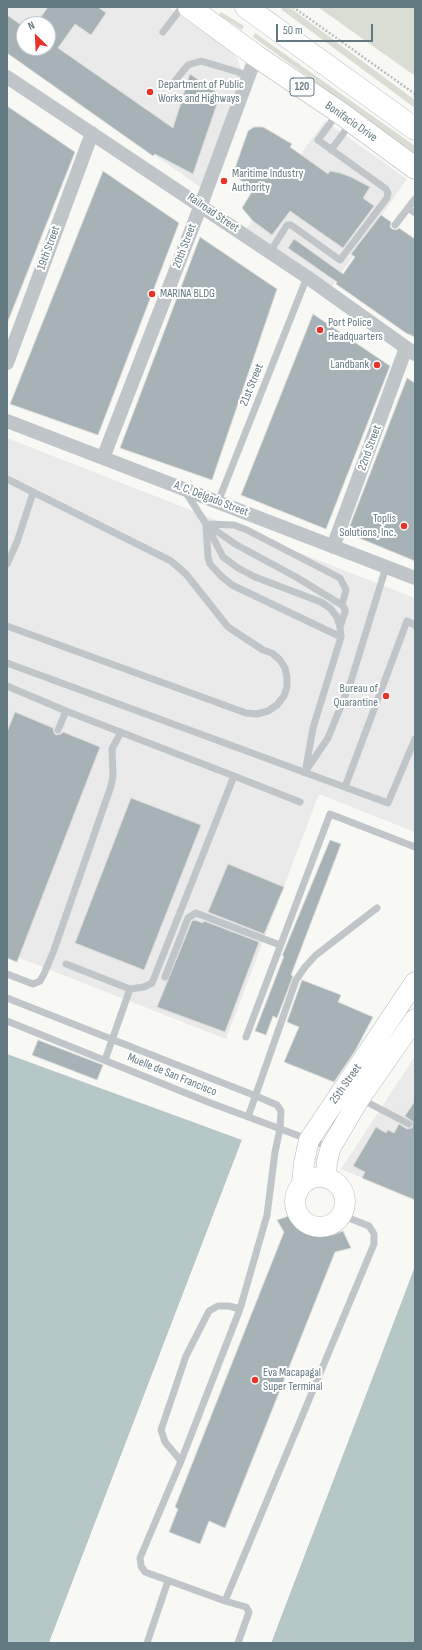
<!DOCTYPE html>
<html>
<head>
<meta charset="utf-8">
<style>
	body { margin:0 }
	#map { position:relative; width:422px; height:1650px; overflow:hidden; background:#f8f8f5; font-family:"Sofia Sans Condensed",sans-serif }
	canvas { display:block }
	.frame { position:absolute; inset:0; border:8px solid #637981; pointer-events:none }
	.north { position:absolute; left:16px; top:16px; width:40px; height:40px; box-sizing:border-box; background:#fff; border:1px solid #c1c9cd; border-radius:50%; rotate:336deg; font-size:11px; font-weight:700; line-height:16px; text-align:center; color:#637981 }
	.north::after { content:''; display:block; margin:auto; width:14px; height:18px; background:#e53328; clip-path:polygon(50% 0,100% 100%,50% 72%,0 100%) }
	.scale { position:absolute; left:276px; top:24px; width:97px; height:18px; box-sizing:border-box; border:2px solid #637981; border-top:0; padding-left:5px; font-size:12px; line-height:14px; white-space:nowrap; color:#637981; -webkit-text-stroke:3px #fff; paint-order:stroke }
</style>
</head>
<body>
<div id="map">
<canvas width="422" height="1650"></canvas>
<div class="frame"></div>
<div class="north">N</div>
<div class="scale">50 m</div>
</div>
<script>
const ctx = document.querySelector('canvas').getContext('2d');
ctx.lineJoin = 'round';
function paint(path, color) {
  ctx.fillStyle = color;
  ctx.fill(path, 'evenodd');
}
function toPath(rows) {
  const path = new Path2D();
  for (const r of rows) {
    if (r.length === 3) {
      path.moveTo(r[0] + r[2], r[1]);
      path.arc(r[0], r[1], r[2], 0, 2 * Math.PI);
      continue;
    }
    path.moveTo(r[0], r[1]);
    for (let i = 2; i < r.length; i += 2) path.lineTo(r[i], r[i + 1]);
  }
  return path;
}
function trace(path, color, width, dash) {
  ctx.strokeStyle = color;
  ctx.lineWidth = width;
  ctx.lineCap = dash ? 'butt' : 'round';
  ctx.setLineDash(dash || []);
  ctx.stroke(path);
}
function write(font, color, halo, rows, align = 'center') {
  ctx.font = font + ' "Sofia Sans Condensed",sans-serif';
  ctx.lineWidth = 4;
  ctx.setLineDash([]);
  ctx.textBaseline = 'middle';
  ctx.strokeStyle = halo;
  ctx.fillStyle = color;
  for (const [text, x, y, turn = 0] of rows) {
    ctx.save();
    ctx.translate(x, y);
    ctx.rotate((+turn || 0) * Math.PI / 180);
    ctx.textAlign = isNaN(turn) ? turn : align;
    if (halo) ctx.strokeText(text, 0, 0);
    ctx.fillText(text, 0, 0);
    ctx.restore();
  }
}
paint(toPath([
	[7,7,168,7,230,50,237,58,242,73,240,84,202,188,7,53],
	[24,24,48,24,48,48,24,48],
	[325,121,407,179,330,289,245,230],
	[7,438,415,598,415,832,319,794,226,1039,7,953],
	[415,1056,415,1200,341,1169]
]), '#e9eae9');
paint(toPath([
	[282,7,289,7,415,100,415,108,308,29,282,10],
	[318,7,415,7,415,76],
	[221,12,244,26,242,30,219,15],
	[255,33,415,146,415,154,253,37]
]), '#d9ddd4');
paint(toPath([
	[7,1054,242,1140,49,1643,7,1643],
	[415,1266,415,1643,271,1643,400,1306]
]), '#b6c7c8');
paint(toPath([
	[242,1140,244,1141,52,1643,49,1643],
	[415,1264,271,1643,269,1643,413,1266]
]), '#f8f8f5');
const building = toPath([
	[48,7,98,7,106,13,91,35,75,24,58,48,173,128,190,74,220,95,193,174,155,154,153,156,7,53,7,15,24,27,24,48,48,48,48,24,36,24,48,7],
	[7,106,75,152,8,321,7,321,7,106],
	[254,127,263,127,292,144,290,147,328,174,330,171,340,173,351,177,370,187,363,198,374,206,343,248,290,211,272,235,253,221,242,208,253,190,233,174,248,131,254,127],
	[103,171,179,223,98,435,10,404,103,171],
	[381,215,391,222,390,227,392,229,397,230,399,228,415,239,415,337,406,333,336,284,337,282,288,248,294,239,343,274,355,257,351,254,381,215],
	[200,237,277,289,212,480,120,448,200,237],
	[313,314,390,366,326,529,241,495,313,314],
	[407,378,415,383,415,561,347,533,407,378],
	[15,712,53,728,54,733,56,735,61,734,63,732,100,747,17,962,7,958,7,732,15,712],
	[131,798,201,825,144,970,75,943,131,798],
	[330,840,341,844,291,975,293,976,277,1018,273,1016,266,1035,255,1031,284,956,282,956,330,840],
	[228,864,284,887,264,934,208,912,228,864],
	[194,920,203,923,204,921,259,942,225,1032,157,1007,192,921,194,920],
	[302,980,341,995,338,1002,373,1017,355,1051,334,1082,284,1062,299,1027,287,1022,302,980],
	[38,1040,103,1065,97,1080,32,1055,38,1040],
	[415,1101,415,1200,362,1178,365,1172,353,1166,376,1127,386,1133,388,1130,394,1133,399,1124,407,1129,412,1128,413,1122,405,1116,415,1101],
	[292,1215,301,1228,308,1233,315,1235,323,1236,333,1235,343,1231,351,1248,335,1252,225,1528,209,1521,200,1544,169,1532,178,1509,175,1507,284,1232,277,1220,292,1215]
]);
paint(building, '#a6b2b5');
trace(building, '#dadad8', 1);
const secondary = toPath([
	[320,1202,25],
	[326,1178,327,1161,331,1147,360,1098,415,1019],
	[297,1193,302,1183,304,1163,309,1140,415,982]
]);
const highway = toPath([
	[189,7,256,56,339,112,415,168],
	[246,7,415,129]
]);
trace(secondary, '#b1babd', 21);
trace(highway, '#b2b8bb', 23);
trace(toPath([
	[293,7,415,94]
]), '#b9bec0', 2.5, [2, 2]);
trace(toPath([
	[163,32,182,7],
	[175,81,188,65,201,61,238,72,249,77],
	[331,150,351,123],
	[408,208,415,213],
	[395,225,415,199],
	[270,252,287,225,291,225,340,260,387,198,388,193,386,189,318,140,337,114],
	[7,479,171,561,186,574,228,627,263,650,272,653,280,660,285,668,287,677,287,687,284,696,277,705,268,711,257,714,246,713,7,626],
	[185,491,206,524,223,557,238,568,255,577,321,602,330,608,337,617,340,627,341,637,313,728,305,773],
	[218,502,307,277],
	[206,524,234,525,247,530,340,578,346,590,342,605],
	[208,525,235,544,296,577,342,605,345,609,345,612,340,627],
	[206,526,208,557,210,564,221,576,232,585,341,637],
	[7,564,17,542,33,493],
	[7,663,388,803,415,739],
	[7,686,66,711],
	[58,730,66,711,234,776],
	[307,769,328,738,351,681,386,567],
	[345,787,407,621,415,625],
	[66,964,130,989,105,1060],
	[7,974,33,984,40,981,44,974,54,950,111,786,113,776,112,749,121,732],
	[165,977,188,918,196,913,280,945],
	[130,989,144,987,152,983,234,776,300,802],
	[7,998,256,1096,277,1105,281,1111,280,1129,275,1152,267,1215,240,1309,181,1461,140,1558,141,1566,145,1572,225,1601,374,1244,374,1234,369,1226,341,1215],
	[7,1021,208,1102,329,1147],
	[246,1037,330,814,415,847],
	[361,1099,409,1124],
	[248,1117,296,980,305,967,316,955,377,908],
	[181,1461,165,1442,161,1430,186,1356,209,1311,218,1306,229,1306,240,1309],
	[225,1601,246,1607,249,1612,238,1643],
	[147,1643,168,1581]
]), '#bfc5c8', 7);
trace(toPath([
	[7,77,307,277,415,354],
	[7,363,92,133],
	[7,421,415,578],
	[103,458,201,205,256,56],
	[333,547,406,348]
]), '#bfc5c8', 14);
trace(secondary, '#fff', 20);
trace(highway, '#fff', 22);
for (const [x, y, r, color] of [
	[150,92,4,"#e53328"],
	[224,181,4,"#e53328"],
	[152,294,4,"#e53328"],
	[320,330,4,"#e53328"],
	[377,365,4,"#e53328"],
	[404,526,4,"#e53328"],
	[386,696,4,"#e53328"],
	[255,1380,4,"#e53328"]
]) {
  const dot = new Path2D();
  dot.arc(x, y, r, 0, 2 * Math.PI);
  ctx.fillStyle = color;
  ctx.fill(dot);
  trace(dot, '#fff', 1.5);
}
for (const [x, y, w] of [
	[302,87,24]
]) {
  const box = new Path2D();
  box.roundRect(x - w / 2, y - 9, w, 18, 3);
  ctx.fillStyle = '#fff';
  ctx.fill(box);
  trace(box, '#637981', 1);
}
write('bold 11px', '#637981', null, [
	["120",302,87]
]);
write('12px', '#637981', '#fff', [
	["Department of Public",158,85],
	["Works and Highways",158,99],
	["Maritime Industry",232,174],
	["Authority",232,188],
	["MARINA BLDG",160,294],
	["Port Police",328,323],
	["Headquarters",328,337],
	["Landbank",369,365,"right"],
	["Toplis",396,519,"right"],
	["Solutions, Inc.",396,533,"right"],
	["Bureau of",378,689,"right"],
	["Quarantine",378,703,"right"],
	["Eva Macapagal",263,1373],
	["Super Terminal",263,1387]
], 'left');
write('12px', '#637981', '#fff', [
	["Bonifacio Drive",351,122,35],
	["Railroad Street",213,213,34],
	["20th Street",185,246,-69],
	["19th Street",49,248,-70],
	["21st Street",252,385,-68],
	["22nd Street",370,448,-70],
	["A. C. Delgado Street",211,499,21],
	["Muelle de San Francisco",172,1075,22],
	["25th Street",346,1084,-55]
]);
</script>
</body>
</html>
